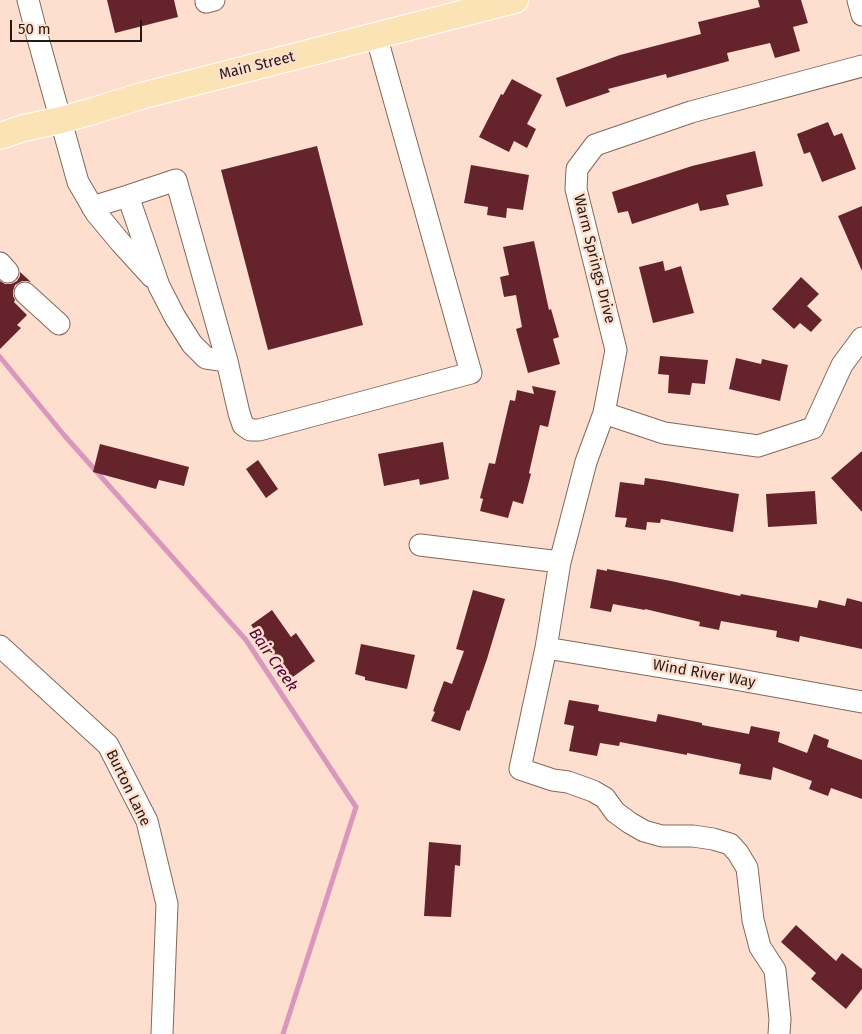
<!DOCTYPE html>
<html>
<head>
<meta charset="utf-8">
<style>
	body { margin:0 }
	#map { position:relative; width:862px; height:1034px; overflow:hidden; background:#fedfcf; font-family:"Fira Sans",sans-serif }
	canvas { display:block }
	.scale { position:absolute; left:10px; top:20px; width:132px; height:22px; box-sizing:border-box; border:2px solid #241a14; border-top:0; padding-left:6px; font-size:15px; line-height:18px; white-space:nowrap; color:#241a14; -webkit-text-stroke:4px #fedfcf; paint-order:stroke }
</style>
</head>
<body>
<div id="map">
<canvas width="862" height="1034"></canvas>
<div class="scale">50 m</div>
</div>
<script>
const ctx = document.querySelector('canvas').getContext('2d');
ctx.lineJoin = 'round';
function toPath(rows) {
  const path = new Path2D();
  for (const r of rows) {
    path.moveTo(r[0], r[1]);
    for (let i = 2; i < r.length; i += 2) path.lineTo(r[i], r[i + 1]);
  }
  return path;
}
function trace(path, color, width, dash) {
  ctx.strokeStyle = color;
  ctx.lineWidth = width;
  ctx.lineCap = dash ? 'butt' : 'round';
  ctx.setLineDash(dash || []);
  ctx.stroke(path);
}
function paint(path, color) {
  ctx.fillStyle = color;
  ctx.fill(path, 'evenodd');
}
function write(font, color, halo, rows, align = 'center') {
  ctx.font = font + ' "Fira Sans",sans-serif';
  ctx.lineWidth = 5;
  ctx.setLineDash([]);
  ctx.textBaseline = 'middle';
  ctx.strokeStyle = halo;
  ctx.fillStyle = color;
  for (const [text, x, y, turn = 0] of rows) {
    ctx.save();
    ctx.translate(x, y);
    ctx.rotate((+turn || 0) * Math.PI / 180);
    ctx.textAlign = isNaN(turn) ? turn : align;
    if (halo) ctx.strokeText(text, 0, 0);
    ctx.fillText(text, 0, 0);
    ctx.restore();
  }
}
trace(toPath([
	[0,357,64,435,246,640,356,807,283,1034]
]), '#d997be', 5);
paint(toPath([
	[107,0,174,0,178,17,115,33],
	[758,0,801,0,808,23,793,27,800,51,775,58,770,43,727,53,729,61,667,78,666,74,608,89,610,92,566,107,556,78,620,55,701,34,698,22,760,7],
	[512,79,542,95,527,124,536,129,527,148,514,141,509,152,479,137,501,94,503,95],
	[828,122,834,136,842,133,856,169,822,182,810,152,804,154,797,134],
	[317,146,363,325,268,350,221,170],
	[755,151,763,186,726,195,729,205,700,211,698,203,632,224,628,211,618,213,612,192,692,166],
	[471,165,529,175,523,210,507,208,506,218,487,215,488,207,464,203],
	[862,206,862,271,838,216],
	[534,241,549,310,551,309,559,337,553,339,560,364,528,373,516,329,522,327,516,295,504,297,500,277,509,275,503,247],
	[663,261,665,271,681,266,694,313,653,323,639,267],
	[20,272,31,282,27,281,22,281,15,285,13,291,13,296,15,300,14,302,27,315,17,325,21,328,0,349,0,281,5,284,11,284,17,281,20,276],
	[801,277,819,294,807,306,822,320,811,332,800,323,794,329,772,309],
	[660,356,708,360,705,384,692,383,690,395,668,393,669,375,658,374],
	[736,358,761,364,762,359,788,365,780,401,729,389],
	[532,386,556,391,548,427,540,425,529,473,531,474,523,504,513,501,508,518,480,511,483,499,480,498,489,463,495,464,510,400,515,401,517,390,534,394],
	[443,442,449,479,420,485,419,479,384,486,378,454],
	[100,444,189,467,184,486,159,480,156,489,93,472],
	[862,451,862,512,831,478],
	[258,460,278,489,266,498,246,469],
	[645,478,666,481,739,494,733,532,661,519,660,523,647,522,646,530,625,527,627,518,615,517,620,482,644,485],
	[815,491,817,524,768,527,766,494],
	[597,569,607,571,607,569,671,581,740,596,741,594,817,608,819,600,845,606,847,598,862,602,862,649,800,636,799,642,776,637,777,631,721,621,719,630,699,626,700,622,645,609,645,610,613,604,611,612,590,608],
	[473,590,505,599,487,659,469,711,467,710,460,731,431,721,435,712,433,711,444,681,452,684,464,651,456,649],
	[272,610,291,637,296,633,315,661,290,679,251,625],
	[361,644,415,655,407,689,365,680,365,677,355,674],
	[569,700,599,705,598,711,656,722,658,714,702,723,702,725,749,734,751,726,780,732,778,742,807,753,814,734,829,740,827,747,862,760,862,799,831,788,828,796,809,789,812,781,773,767,771,780,739,774,741,764,687,753,687,755,620,742,619,746,600,743,597,756,569,751,574,726,564,724],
	[429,842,461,845,460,866,455,865,451,917,424,916],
	[796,925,836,961,842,953,862,969,862,989,846,1009,811,979,816,973,781,942]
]), '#65242b');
const minor = toPath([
	[28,0,37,35,78,182,96,213,121,243,152,277],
	[206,0,206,2,214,0],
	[858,0,862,15],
	[92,207,128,196],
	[0,263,8,272],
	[25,293,59,324],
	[227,361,206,358,192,344,175,317,159,286,128,196,176,180,227,361,239,413,243,425,250,430,259,430,471,373,376,35],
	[604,413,664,433,758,446,813,428,842,365,862,338],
	[420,545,560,562],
	[0,646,108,745,147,821,167,904,162,1034],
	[546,648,729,678,862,702],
	[779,1034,780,1019,775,970,760,947,753,920,747,868,738,853,730,844,713,839,693,836,662,836,644,831,630,823,615,812,605,798,593,791,568,782,553,780,520,769,546,648,560,562,586,462,604,413,616,350,576,189,577,169,595,145,691,112,862,66]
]);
const major = toPath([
	[0,136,24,128,61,120,93,111,141,96,515,0]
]);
trace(minor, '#82685a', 23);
trace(major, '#fff', 28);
trace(minor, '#fff', 21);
trace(major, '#fbe3b6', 26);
write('15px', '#241a14', '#fedfcf', [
	["Main Street",257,66,-14],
	["Warm Springs Drive",594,259,76],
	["Wind River Way",704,674,10],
	["Burton Lane",128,788,64]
]);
write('italic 16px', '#50003a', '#fedfcf', [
	["Bair Creek",273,660,55]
]);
</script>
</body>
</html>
